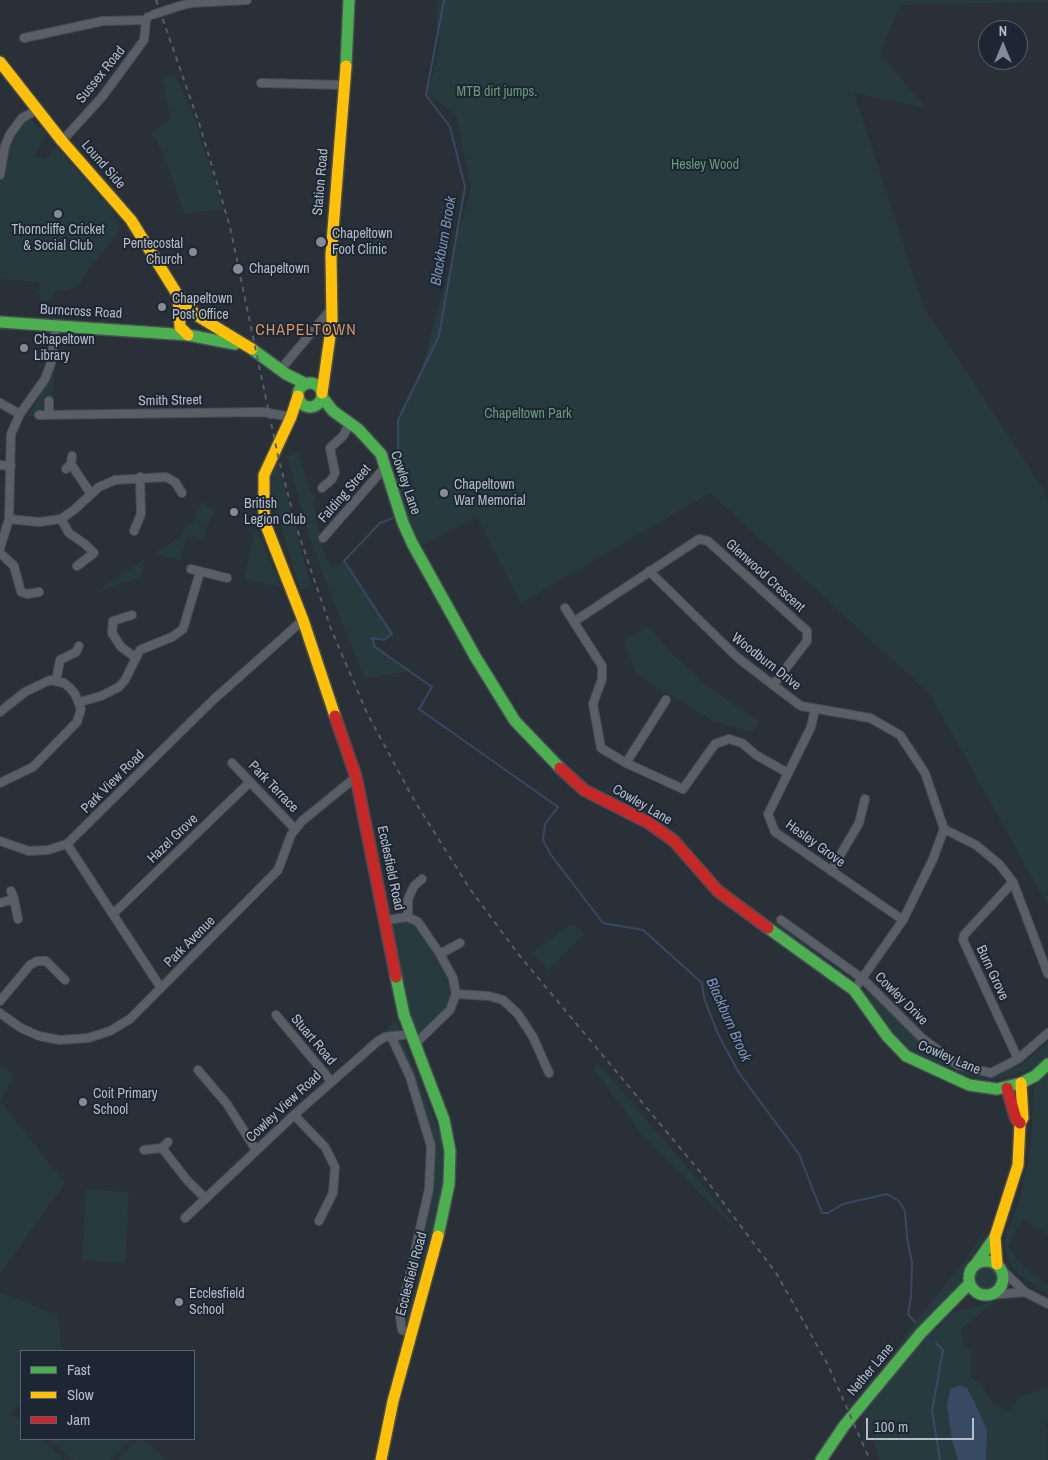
<!DOCTYPE html>
<html>
<head>
<meta charset="utf-8">
<style>
	body { margin:0 }
	#map { position:relative; width:1048px; height:1460px; overflow:hidden; background:#2a3038; font-family:"Archivo Narrow",sans-serif }
	canvas { display:block }
	.legend { position:absolute; left:20px; top:1350px; width:175px; height:90px; box-sizing:border-box; background:#1d2633; border:1px solid #59626f; margin:0; padding:6px 9px; list-style:none; font-size:15px; color:#b4bcc9 }
	.legend li { display:flex; align-items:center; gap:10px; height:25px }
	.legend b { width:25px; border:1px solid #59626f }
	.north { position:absolute; left:978px; top:20px; width:50px; height:50px; box-sizing:border-box; background:#1d2633; border:1px solid #59626f; border-radius:50%; rotate:0deg; font-size:14px; font-weight:700; line-height:20px; text-align:center; color:#b4bcc9 }
	.north::after { content:''; display:block; margin:auto; width:18px; height:22px; background:#848b96; clip-path:polygon(50% 0,100% 100%,50% 72%,0 100%) }
	.scale { position:absolute; left:866px; top:1418px; width:108px; height:22px; box-sizing:border-box; border:2px solid #b4bcc9; border-top:0; padding-left:6px; font-size:15px; line-height:18px; white-space:nowrap; color:#b4bcc9; -webkit-text-stroke:4px #1d2633; paint-order:stroke }
</style>
</head>
<body>
<div id="map">
<canvas width="1048" height="1460"></canvas>
<ul class="legend">
<li><b style="height:6px;background:#4caf50"></b>Fast</li>
<li><b style="height:6px;background:#ffc107"></b>Slow</li>
<li><b style="height:6px;background:#c62828"></b>Jam</li>
</ul>
<div class="north">N</div>
<div class="scale">100 m</div>
</div>
<script>
const ctx = document.querySelector('canvas').getContext('2d');
ctx.lineJoin = 'round';
function paint(path, color) {
  ctx.fillStyle = color;
  ctx.fill(path, 'evenodd');
}
function toPath(rows) {
  const path = new Path2D();
  for (const r of rows) {
    if (r.length === 3) {
      path.moveTo(r[0] + r[2], r[1]);
      path.arc(r[0], r[1], r[2], 0, 2 * Math.PI);
      continue;
    }
    path.moveTo(r[0], r[1]);
    for (let i = 2; i < r.length; i += 2) path.lineTo(r[i], r[i + 1]);
  }
  return path;
}
function trace(path, color, width, dash) {
  ctx.strokeStyle = color;
  ctx.lineWidth = width;
  ctx.lineCap = dash ? 'butt' : 'round';
  ctx.setLineDash(dash || []);
  ctx.stroke(path);
}
function write(font, color, halo, rows, align = 'center') {
  ctx.font = font + ' "Archivo Narrow",sans-serif';
  ctx.lineWidth = 4;
  ctx.setLineDash([]);
  ctx.textBaseline = 'middle';
  ctx.strokeStyle = halo;
  ctx.fillStyle = color;
  for (const [text, x, y, turn = 0] of rows) {
    ctx.save();
    ctx.translate(x, y);
    ctx.rotate((+turn || 0) * Math.PI / 180);
    ctx.textAlign = isNaN(turn) ? turn : align;
    if (halo) ctx.strokeText(text, 0, 0);
    ctx.fillText(text, 0, 0);
    ctx.restore();
  }
}
paint(toPath([
	[438,0,1048,0,1048,2,900,5,880,53,926,108,854,93,924,307,1041,486,1048,500,1048,906,930,694,710,493,521,603,476,516,422,546,407,522,398,487,398,420,421,372,471,188,456,115,428,94,440,40,436,24],
	[175,75,193,114,223,209,184,214,168,166,156,139,150,132,171,120,162,78],
	[30,119,47,133,34,157,45,159,57,148,112,210,120,227,118,233,82,278,80,285,69,290,55,290,49,301,41,300,41,295,38,293,40,287,39,282,0,279,0,183,10,146,17,128],
	[369,226,386,227,384,246,368,240],
	[51,373,55,374,51,398,36,416,27,416,46,386],
	[299,453,310,492,316,498,313,503,323,550,331,569,344,561,392,634,384,640,373,638,375,647,408,671,365,679,323,575,306,526,287,456],
	[277,460,311,585,300,590,272,495,273,471],
	[202,502,215,512,208,523,203,539,187,535,180,560,154,554,180,537,186,526,192,524],
	[256,528,282,588,244,579],
	[145,559,141,577,96,592],
	[649,626,670,652,708,686,759,722,751,732,715,722,636,674,624,640],
	[772,917,804,941,846,974,769,921],
	[408,920,416,925,438,956,450,978,453,994,447,1008,415,1039,387,923],
	[572,923,584,934,548,971,532,953],
	[869,985,901,1022,928,1048,958,1065,1001,1071,1019,1066,1048,1043,1048,1058,1033,1068,1005,1078,991,1080,955,1074,929,1063,910,1050,893,1033,863,993],
	[395,1021,446,1149,445,1189,408,1326,404,1325,402,1318,431,1193,434,1146,412,1075,386,1030],
	[598,1063,709,1193,746,1240,641,1133,594,1069],
	[0,1066,15,1075,0,1101,65,1183,0,1274],
	[1048,1070,1048,1235,1023,1219,1008,1245,1020,1263,1048,1286,1048,1294,1020,1275,1009,1262,1005,1251,1006,1233,1019,1203,1031,1145,1034,1087],
	[86,1189,129,1192,125,1263,82,1260],
	[987,1227,981,1243,963,1267,961,1283,957,1289,915,1330,898,1355,890,1358,915,1322,965,1261],
	[986,1278,11],
	[0,1292,58,1315,62,1351,21,1351,21,1402,11,1413,21,1421,21,1439,41,1439,65,1460,0,1460],
	[996,1301,961,1329,964,1346,971,1351,971,1378,982,1385,994,1405,1008,1411,1021,1396,1048,1387,1048,1422,1044,1423,1047,1429,1047,1460,986,1460,987,1430,960,1385,950,1390,952,1441,958,1460,880,1460,863,1413,928,1331,936,1330,953,1312],
	[48,1439,130,1439,110,1460,73,1460],
	[137,1439,142,1439,167,1460,117,1460]
]), '#273a3e');
paint(toPath([
	[960,1385,967,1388,973,1399,987,1430,986,1460,958,1460,952,1441,947,1406,950,1389]
]), '#384963');
trace(toPath([
	[398,486,398,420,439,336,465,187,450,127,426,95,444,0],
	[393,518,380,523,344,561,392,634,384,640,372,638,375,647,432,687,419,709,558,807,545,824,543,840,551,855,603,923,643,930,702,983,704,998,718,1034,739,1073,799,1154,822,1213,828,1213,843,1204,887,1194,899,1201,905,1211,907,1237,912,1263,911,1297,908,1314,915,1322],
	[936,1343,943,1350,932,1411,940,1460]
]), '#384963', 2);
const street = toPath([
	[176,7,191,3,247,0],
	[24,38,103,21,146,20,148,17],
	[261,83,345,85],
	[62,141,102,97,144,40,146,20],
	[0,175,5,146,10,134,22,118,37,110],
	[281,369,332,308],
	[0,403,20,414],
	[39,415,263,412,291,417],
	[49,415,49,401],
	[71,464,91,494],
	[0,465,11,466],
	[66,469,71,464,72,456],
	[322,488,332,479,335,473,330,448,343,436,350,423],
	[9,519,39,522,61,519,75,509,99,487,115,480,166,477,175,482,182,493],
	[61,519,69,533,85,544,94,553,77,566],
	[134,531,141,514,140,477],
	[323,538,386,466],
	[0,548,9,519,11,434,20,414,45,379,51,363,56,326],
	[0,553,14,566,21,592,27,594,39,592],
	[191,569,227,578],
	[649,571,737,657,773,685,801,706,870,718,900,735,925,773,944,829,933,859,903,920,854,990],
	[565,608,602,666,602,679,593,704,601,748,626,763,683,789,715,744,729,739,742,743,756,755,786,772],
	[132,615,113,621,112,633,121,647,135,657],
	[575,621,699,539,708,541,807,631,807,641,773,685],
	[56,681,60,660,76,652,79,646],
	[80,702,101,696,119,687,125,680,140,650,172,637,183,629,200,572],
	[815,709,811,727,768,814,775,832,903,920],
	[0,712,25,692,50,680,64,683,70,688,75,694,81,709,77,722,33,767,0,783],
	[232,763,295,829],
	[626,763,666,700],
	[944,829,976,845,999,864,1013,882,1048,974],
	[0,841,29,851,48,850,67,844,212,701,303,620],
	[67,844,161,988],
	[831,871,859,823,865,799],
	[1013,882,964,935,963,940,1018,1059],
	[14,899,18,919],
	[0,903,14,899,11,891],
	[113,914,250,782],
	[408,917,408,899,414,886,422,879],
	[386,920,408,917,418,922,440,954,453,978,456,994,450,1010,415,1044],
	[781,920,863,979,922,1038,958,1065,991,1073,1018,1059,1048,1033],
	[440,954,460,943],
	[456,994,489,996,503,1000,518,1014,533,1037,549,1073],
	[0,1001,30,965,37,961,46,961,65,980],
	[0,1013,21,1028,39,1036,60,1040,88,1038,110,1031,130,1019,278,870,291,835,302,821,356,777],
	[276,1015,331,1081],
	[391,1036,410,1077,431,1146,429,1189,400,1317,402,1330,412,1334],
	[198,1070,227,1104,256,1150],
	[294,1115,325,1147,335,1167,333,1193,319,1221],
	[168,1142,162,1148,187,1180,205,1198],
	[144,1150,162,1148],
	[185,1218,294,1115,378,1041,385,1037,411,1034],
	[1000,1268,1025,1292,1048,1304],
	[990,1295,1025,1292]
]);
const fast = toPath([
	[346,66,349,0],
	[0,322,188,335,235,344],
	[252,349,286,374,306,384],
	[310,395,12],
	[322,397,333,411,358,429,381,454,403,523,412,543,476,658,515,721,560,768],
	[768,928,854,990,887,1036,906,1056,969,1085,997,1089,1021,1083,1035,1076,1048,1064],
	[396,977,404,1015,444,1120,450,1151,449,1184,438,1236],
	[986,1278,17],
	[976,1264,995,1237],
	[821,1460,844,1426,921,1333,969,1284]
]);
const slow = toPath([
	[0,62,62,141,131,220,177,294,196,315,252,349],
	[178,295,180,327,188,335],
	[322,393,332,322,331,255,346,66],
	[298,396,291,417,264,475,264,512,267,528,303,620,335,716],
	[997,1264,995,1237,1018,1165,1020,1123,1023,1118,1021,1083],
	[381,1460,393,1401,438,1236]
]);
const jam = toPath([
	[335,716,356,777,396,977],
	[560,768,584,790,649,823,674,841,718,891,768,928],
	[1007,1088,1016,1119,1020,1123]
]);
trace(street, '#484c53', 10);
trace(fast, '#484c53', 14);
trace(slow, '#484c53', 14);
trace(jam, '#484c53', 14);
trace(street, '#5a5e66', 8);
trace(fast, '#4caf50', 11);
trace(slow, '#ffc107', 11);
trace(jam, '#c62828', 11);
trace(toPath([
	[156,0,200,126,230,227,278,456,297,529,331,629,367,713,414,800,470,889,519,955,701,1173,776,1273,827,1363,870,1460]
]), '#595d64', 2, [5, 5]);
const streetBridge = toPath([
	[152,15,176,7]
]);
trace(streetBridge, '#484c53', 10, []);
trace(streetBridge, '#5a5e66', 8);
for (const [x, y, r, color] of [
	[58,214,5,"#848b96"],
	[321,242,6,"#848b96"],
	[193,252,5,"#848b96"],
	[238,269,6,"#848b96"],
	[162,307,5,"#848b96"],
	[24,348,5,"#848b96"],
	[444,493,5,"#848b96"],
	[234,512,5,"#848b96"],
	[83,1102,5,"#848b96"],
	[179,1302,5,"#848b96"]
]) {
  const dot = new Path2D();
  dot.arc(x, y, r, 0, 2 * Math.PI);
  ctx.fillStyle = color;
  ctx.fill(dot);
  trace(dot, '#1d2633', 2);
}
write('14px', '#b4bcc9', '#1d2633', [
	["Sussex Road",101,75,-51],
	["Lound Side",103,165,49],
	["Station Road",321,182,-85],
	["Burncross Road",81,312,3],
	["Smith Street",170,401,-1],
	["Cowley Lane",405,483,71],
	["Falding Street",345,494,-49],
	["Glenwood Crescent",765,576,42],
	["Woodburn Drive",766,662,38],
	["Park View Road",113,782,-45],
	["Park Terrace",273,787,46],
	["Cowley Lane",642,805,30],
	["Hazel Grove",173,839,-44],
	["Hesley Grove",815,844,36],
	["Ecclesfield Road",390,868,78],
	["Park Avenue",190,942,-45],
	["Burn Grove",992,973,65],
	["Cowley Drive",901,999,45],
	["Stuart Road",313,1040,50],
	["Cowley Lane",949,1058,23],
	["Cowley View Road",284,1107,-43],
	["Ecclesfield Road",412,1274,-75],
	["Nether Lane",871,1370,-50]
]);
write('14px', '#6b9a76', '#1d2633', [
	["MTB dirt jumps.",497,92],
	["Hesley Wood",705,165],
	["Chapeltown Park",528,414]
]);
write('14px', '#b4bcc9', '#1d2633', [
	["Thorncliffe Cricket",58,230,"center"],
	["& Social Club",58,246,"center"],
	["Chapeltown",332,234],
	["Foot Clinic",332,250],
	["Pentecostal",183,244,"right"],
	["Church",183,260,"right"],
	["Chapeltown",249,269],
	["Chapeltown",172,299],
	["Post Office",172,315],
	["Chapeltown",34,340],
	["Library",34,356],
	["Chapeltown",454,485],
	["War Memorial",454,501],
	["British",244,504],
	["Legion Club",244,520],
	["Coit Primary",93,1094],
	["School",93,1110],
	["Ecclesfield",189,1294],
	["School",189,1310]
], 'left');
write('italic 15px', '#7c92b1', '#1d2633', [
	["Blackburn Brook",444,241,-80],
	["Blackburn Brook",728,1020,66]
]);
ctx.letterSpacing = '1px';
write('16px', '#d59563', '#1d2633', [
	["CHAPELTOWN",306,331]
]);
ctx.letterSpacing = '0px';
</script>
</body>
</html>
